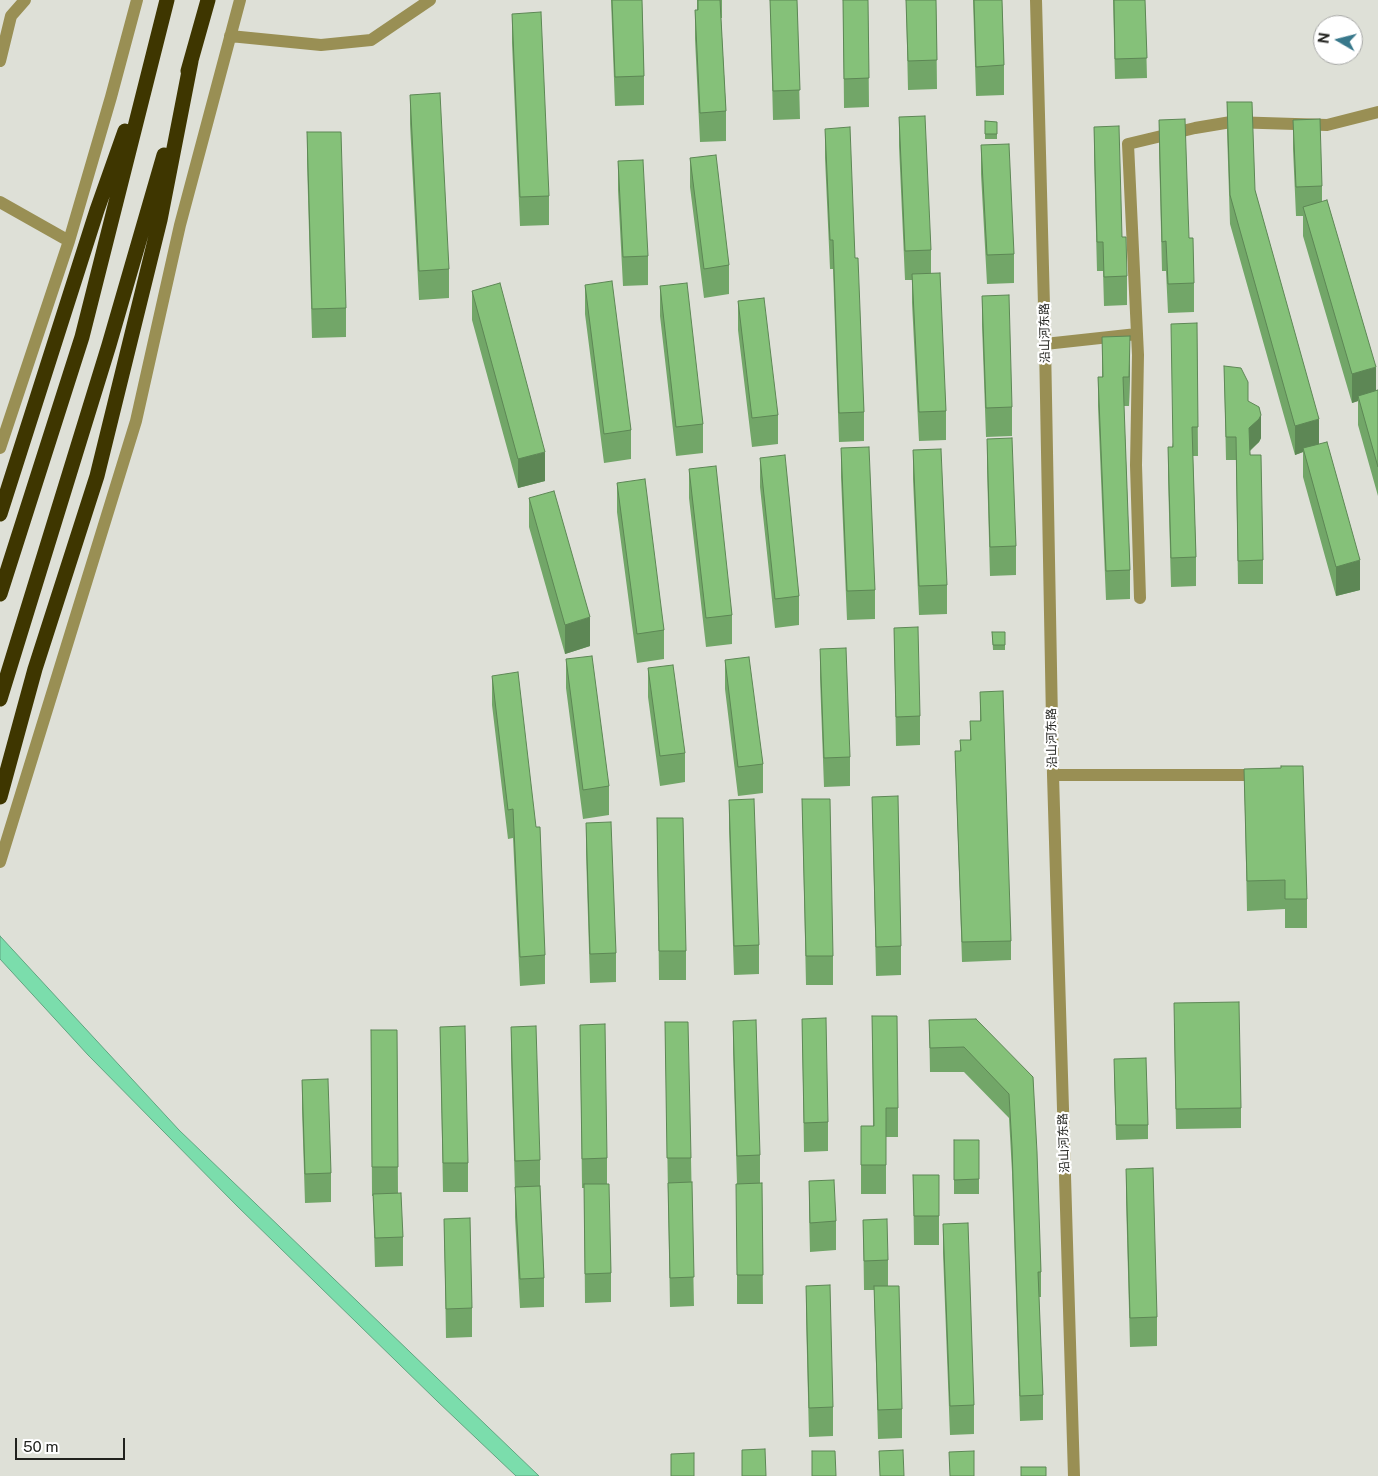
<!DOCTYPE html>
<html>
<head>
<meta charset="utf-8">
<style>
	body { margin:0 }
	#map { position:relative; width:1378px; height:1476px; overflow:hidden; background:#dee0d7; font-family:"Public Sans",sans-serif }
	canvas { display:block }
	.north { position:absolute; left:1313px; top:15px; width:50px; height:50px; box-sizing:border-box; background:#fff; border:1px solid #a6a7a5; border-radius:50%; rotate:278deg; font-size:14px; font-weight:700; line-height:20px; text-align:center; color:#21221e }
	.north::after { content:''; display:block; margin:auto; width:18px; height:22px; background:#38788b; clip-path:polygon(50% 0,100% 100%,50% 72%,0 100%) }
	.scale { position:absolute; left:15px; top:1438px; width:110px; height:22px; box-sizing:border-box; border:2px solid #21221e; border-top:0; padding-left:6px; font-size:15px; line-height:18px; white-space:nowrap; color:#21221e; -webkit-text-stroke:4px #fff; paint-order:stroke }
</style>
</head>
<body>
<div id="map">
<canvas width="1378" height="1476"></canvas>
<div class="north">N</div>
<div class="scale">50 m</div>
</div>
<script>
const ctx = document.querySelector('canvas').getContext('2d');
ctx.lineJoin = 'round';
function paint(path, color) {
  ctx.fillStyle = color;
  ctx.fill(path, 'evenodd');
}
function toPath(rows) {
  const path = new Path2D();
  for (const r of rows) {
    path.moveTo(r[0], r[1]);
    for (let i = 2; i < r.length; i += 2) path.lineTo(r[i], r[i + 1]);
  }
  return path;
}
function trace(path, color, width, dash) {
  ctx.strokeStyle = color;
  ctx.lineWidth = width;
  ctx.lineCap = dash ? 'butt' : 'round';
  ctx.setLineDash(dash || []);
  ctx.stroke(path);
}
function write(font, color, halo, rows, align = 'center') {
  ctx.font = font + ' "Public Sans","Noto Sans SC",sans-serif';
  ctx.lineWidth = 4.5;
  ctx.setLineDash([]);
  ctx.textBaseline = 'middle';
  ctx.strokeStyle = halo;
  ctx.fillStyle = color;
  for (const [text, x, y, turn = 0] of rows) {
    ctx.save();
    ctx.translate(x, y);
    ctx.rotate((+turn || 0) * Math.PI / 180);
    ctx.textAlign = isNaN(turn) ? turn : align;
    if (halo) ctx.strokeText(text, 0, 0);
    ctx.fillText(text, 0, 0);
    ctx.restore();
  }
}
const water = toPath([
	[0,936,179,1130,539,1476,516,1476,437,1401,237,1206,88,1055,0,959,0,936]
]);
paint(water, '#7bddac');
trace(water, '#60a581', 1);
trace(toPath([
	[1036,0,1045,344,1053,775,1074,1476],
	[230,36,321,45,371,40,430,0],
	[0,61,11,16,25,0],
	[0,202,69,241],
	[1045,344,1137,334],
	[0,448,69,241,111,97,137,0],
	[1140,598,1136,465,1138,355,1128,144,1195,128,1231,122,1327,125,1378,112],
	[1053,775,1259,775],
	[0,862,136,421,180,225,240,0]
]), '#998f54', 12);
trace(toPath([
	[188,71,208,0],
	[0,514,97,210,125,131],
	[0,594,82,337,167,0],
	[0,699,109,345,164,155],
	[0,797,35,669,97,476,160,220,191,61]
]), '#3e3600', 15);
paint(toPath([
	[611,0,642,0,644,76,644,105,615,106],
	[697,0,722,0,722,18,721,18,726,111,726,141,700,142,695,39,695,10,697,10],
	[770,0,797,0,800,119,773,120],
	[843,0,868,0,869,107,844,108],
	[906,0,936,0,937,89,908,90],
	[973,0,1002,0,1004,65,1004,95,976,96],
	[1113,0,1145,0,1147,78,1115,79],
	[512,14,549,196,549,225,520,226,512,43],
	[410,95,449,269,449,298,419,300,410,124],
	[1227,102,1255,190,1319,444,1360,590,1336,596,1303,477,1303,452,1295,455,1230,224,1227,131],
	[899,117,931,250,931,273,946,411,946,440,919,441,912,303,912,280,905,280,899,146],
	[1159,120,1194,283,1194,312,1168,313,1166,271,1162,271,1159,149],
	[1293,120,1322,186,1322,201,1376,391,1378,390,1378,496,1358,425,1358,401,1352,403,1303,236,1303,216,1296,216,1293,149],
	[985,121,997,122,997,139,985,139],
	[1094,127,1122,237,1127,276,1127,305,1104,306,1103,271,1097,271,1094,156],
	[825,129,855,258,864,412,864,441,839,442,833,269,830,269,825,158],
	[307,132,346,308,346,337,312,338,307,161],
	[981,145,1014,254,1014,283,987,284,981,174],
	[690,158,729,265,729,294,704,298,690,187],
	[618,161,648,256,648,285,623,286,618,190],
	[585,285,631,430,631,459,604,463,585,314],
	[660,286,703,424,703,453,676,456,660,316],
	[472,291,545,481,518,488,472,320],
	[982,296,1012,407,1012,436,986,437,982,325],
	[738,301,778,415,778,444,752,447,738,330],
	[1197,323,1198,456,1193,456,1196,557,1196,586,1171,587,1168,477,1168,447,1172,447],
	[1102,337,1130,365,1129,406,1124,406,1130,570,1130,599,1106,600,1098,406,1098,377,1102,377],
	[1224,366,1248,401,1261,438,1259,442,1250,451,1263,560,1263,584,1238,584,1236,460,1226,460],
	[987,439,1016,546,1016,575,990,576,987,468],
	[841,448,875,590,875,619,847,620,841,477],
	[913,450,947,585,947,614,919,615,913,479],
	[760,458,799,596,799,625,775,628,760,487],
	[689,469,732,615,732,644,706,647,689,498],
	[617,483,664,630,664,659,637,663,617,512],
	[529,498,590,646,565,654,529,527],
	[894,628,920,716,920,745,896,746],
	[992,632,1005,632,1005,650,993,650],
	[820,649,850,757,850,786,824,787,820,678],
	[566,659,609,786,609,815,583,819,566,688],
	[725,660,763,764,763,793,738,796,725,689],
	[648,668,685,753,685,782,660,786,648,697],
	[492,676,545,955,545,984,520,986,513,838,508,839,492,705],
	[980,692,1011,941,1011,960,962,962,955,751,960,751,960,740,970,740,970,721,980,721],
	[1281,768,1307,899,1307,928,1285,928,1285,909,1247,911,1244,769],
	[872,797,901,946,901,975,876,976],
	[802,799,833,956,833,985,806,985],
	[729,800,759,945,759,974,734,975,729,829],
	[657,818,686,951,686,980,659,980],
	[586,823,616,953,616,982,590,983,586,852],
	[872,1016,898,1108,898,1137,886,1137,886,1194,861,1194,861,1126,873,1126],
	[802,1019,828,1122,828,1151,804,1152],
	[929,1020,1033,1077,1041,1272,1041,1297,1039,1297,1043,1395,1043,1420,1020,1421,1012,1172,1009,1118,964,1072,930,1072],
	[733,1021,760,1155,760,1184,762,1183,763,1304,737,1304,737,1184,733,1050],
	[665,1022,691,1158,694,1306,670,1307],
	[1174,1023,1241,1108,1241,1128,1176,1129],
	[580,1025,607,1158,607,1184,611,1273,611,1302,585,1303,584,1188,582,1188],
	[440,1027,468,1163,468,1192,443,1192],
	[511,1027,540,1160,540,1186,544,1278,544,1307,520,1308,515,1217,515,1190,511,1056],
	[371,1030,397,1030,398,1193,403,1237,403,1266,375,1267,373,1196,372,1196],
	[1114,1074,1148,1125,1148,1139,1116,1140],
	[302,1080,331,1173,331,1202,305,1203,302,1109],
	[954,1140,979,1140,979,1194,954,1194],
	[1126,1169,1157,1317,1157,1346,1130,1347,1126,1198],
	[913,1175,939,1175,939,1245,914,1245],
	[809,1181,836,1221,836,1250,810,1252,809,1210],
	[444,1219,472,1308,472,1337,446,1338],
	[863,1220,888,1260,888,1286,902,1409,902,1438,878,1439,874,1290,864,1290],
	[943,1224,974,1405,974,1434,950,1435,943,1253],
	[806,1286,833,1407,833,1436,809,1437,806,1315]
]), '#72a668');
paint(toPath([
	[1130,336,1130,365,1129,406,1129,377],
	[1376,367,1376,396,1358,396,1358,401,1352,403,1352,374],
	[1261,415,1261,438,1259,442,1249,451,1249,428],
	[1319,419,1319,448,1303,448,1303,452,1295,455,1295,426],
	[545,452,545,481,518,488,518,459],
	[1360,560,1360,590,1336,596,1336,567],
	[590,617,590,646,565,654,565,625]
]), '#5d8755');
const building = toPath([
	[612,0,642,0,644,76,615,77,612,0],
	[698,0,720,0,726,111,700,113,695,10,698,10,698,0],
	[770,0,797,0,800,90,773,91,770,0],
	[843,0,868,0,869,78,844,79,843,0],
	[906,0,936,0,937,60,908,61,906,0],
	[974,0,1002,0,1004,65,976,67,974,0],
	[1114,0,1145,0,1147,58,1115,59,1114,0],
	[541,12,549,196,520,197,512,14,541,12],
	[440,93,449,269,419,271,410,95,440,93],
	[1227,102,1252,102,1255,190,1319,419,1295,426,1230,195,1227,102],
	[925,116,931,250,905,251,899,117,925,116],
	[1185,119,1189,238,1193,238,1194,283,1168,284,1166,241,1162,242,1159,120,1185,119],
	[1320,119,1322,186,1296,187,1293,120,1320,119],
	[985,121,997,122,997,134,985,134,985,121],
	[1119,126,1122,237,1126,237,1127,276,1104,277,1103,242,1097,242,1094,127,1119,126],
	[850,127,855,258,858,258,864,412,839,413,833,240,830,240,825,129,850,127],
	[307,132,341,132,346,308,312,309,307,132],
	[1009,144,1014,254,987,255,981,145,1009,144],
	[716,155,729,265,704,269,690,158,716,155],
	[643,160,648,256,623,257,618,161,643,160],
	[1327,200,1376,367,1352,374,1303,207,1327,200],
	[940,273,946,411,919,412,912,274,940,273],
	[612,281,631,430,604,434,585,285,612,281],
	[500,283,545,452,518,459,472,291,500,283],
	[687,283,703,424,676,427,660,286,687,283],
	[1009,295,1012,407,986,408,982,296,1009,295],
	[764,298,778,415,752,418,738,301,764,298],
	[1197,323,1198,427,1192,427,1196,557,1171,558,1168,447,1173,447,1171,324,1197,323],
	[1130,336,1129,377,1123,377,1130,570,1106,571,1098,377,1103,377,1102,337,1130,336],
	[1224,366,1241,368,1248,382,1248,401,1259,407,1261,415,1259,419,1249,428,1250,455,1261,455,1263,560,1238,561,1236,437,1226,437,1224,366],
	[1378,390,1378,467,1358,396,1378,390],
	[1012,438,1016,546,990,547,987,439,1012,438],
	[1327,442,1360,560,1336,567,1303,448,1327,442],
	[869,447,875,590,847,591,841,448,869,447],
	[941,449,947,585,919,586,913,450,941,449],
	[785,455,799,596,775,599,760,458,785,455],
	[716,466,732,615,706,618,689,469,716,466],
	[645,479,664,630,637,634,617,483,645,479],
	[554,491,590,617,565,625,529,498,554,491],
	[918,627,920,716,896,717,894,628,918,627],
	[992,632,1005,632,1005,645,993,645,992,632],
	[846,648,850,757,824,758,820,649,846,648],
	[592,656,609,786,583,790,566,659,592,656],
	[749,657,763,764,738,767,725,660,749,657],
	[673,665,685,753,660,756,648,668,673,665],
	[518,672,536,827,540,827,545,955,520,957,513,809,508,810,492,676,518,672],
	[1003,691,1011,941,962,942,955,751,961,751,960,740,971,740,970,721,981,721,980,692,1003,691],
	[1281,766,1303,766,1307,899,1285,899,1285,880,1247,881,1244,769,1281,768,1281,766],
	[898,796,901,946,876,947,872,797,898,796],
	[754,799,759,945,734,946,729,800,754,799],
	[802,799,830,799,833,956,806,956,802,799],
	[657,818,683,818,686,951,659,951,657,818],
	[611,822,616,953,590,954,586,823,611,822],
	[1239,1002,1241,1108,1176,1109,1174,1003,1239,1002],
	[872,1016,897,1016,898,1108,886,1108,886,1165,861,1165,861,1126,874,1126,872,1016],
	[826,1018,828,1122,804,1123,802,1019,826,1018],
	[976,1019,1033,1077,1037,1152,1041,1272,1038,1272,1043,1395,1020,1396,1012,1147,1009,1094,964,1047,930,1048,929,1020,976,1019],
	[756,1020,760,1155,737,1156,733,1021,756,1020],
	[665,1022,688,1022,691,1158,667,1158,665,1022],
	[605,1024,607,1158,582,1159,580,1025,605,1024],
	[465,1026,468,1163,443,1163,440,1027,465,1026],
	[536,1026,540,1160,515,1161,511,1027,536,1026],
	[371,1030,397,1030,398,1167,372,1167,371,1030],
	[1146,1058,1148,1125,1116,1125,1114,1059,1146,1058],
	[328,1079,331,1173,305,1174,302,1080,328,1079],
	[954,1140,979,1140,979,1179,954,1180,954,1140],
	[1153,1168,1157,1317,1130,1318,1126,1169,1153,1168],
	[913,1175,939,1175,939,1216,914,1216,913,1175],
	[834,1180,836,1221,810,1223,809,1181,834,1180],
	[692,1182,694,1277,670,1278,668,1183,692,1182],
	[762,1183,763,1275,737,1275,736,1184,762,1183],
	[584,1184,609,1184,611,1273,585,1274,584,1184],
	[540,1186,544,1278,520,1279,515,1187,540,1186],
	[401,1193,403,1237,375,1238,373,1194,401,1193],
	[470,1218,472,1308,446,1309,444,1219,470,1218],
	[887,1219,888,1260,864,1261,863,1220,887,1219],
	[968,1223,974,1405,950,1406,943,1224,968,1223],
	[830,1285,833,1407,809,1408,806,1286,830,1285],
	[874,1286,899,1286,902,1409,878,1410,874,1286],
	[765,1449,766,1476,742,1476,742,1450,765,1449],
	[903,1450,904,1476,880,1476,879,1451,903,1450],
	[812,1451,835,1451,836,1476,812,1476,812,1451],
	[974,1451,974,1476,950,1476,949,1452,974,1451],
	[694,1453,694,1476,671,1476,671,1454,694,1453],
	[1021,1467,1046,1467,1046,1476,1021,1476,1021,1467]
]);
paint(building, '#85c179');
trace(building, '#5d8755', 1);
write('12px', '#21221e', '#fff', [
	["沿山河东路",1045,333,-91],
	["沿山河东路",1052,738,-91],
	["沿山河东路",1064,1143,-92]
]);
</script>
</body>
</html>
